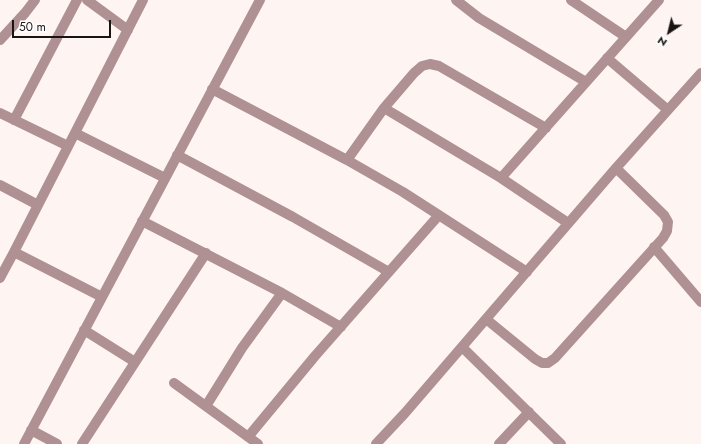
<!DOCTYPE html>
<html>
<head>
<meta charset="utf-8">
<style>
	body { margin:0 }
	#map { position:relative; width:701px; height:444px; overflow:hidden; background:#fef5f3; font-family:Jost,sans-serif }
	canvas { display:block }
	.north { position:absolute; left:649px; top:12px; width:40px; height:40px; -webkit-text-stroke:3px #fff; paint-order:stroke; rotate:215deg; font-size:11px; font-weight:700; line-height:16px; text-align:center; color:#181414 }
	.north::after { content:''; display:block; margin:auto; width:14px; height:18px; background:#181414; clip-path:polygon(50% 0,100% 100%,50% 72%,0 100%) }
	.scale { position:absolute; left:12px; top:20px; width:99px; height:18px; box-sizing:border-box; border:2px solid #181414; border-top:0; padding-left:5px; font-size:12px; line-height:14px; white-space:nowrap; color:#181414; -webkit-text-stroke:3px #fff; paint-order:stroke }
</style>
</head>
<body>
<div id="map">
<canvas width="701" height="444"></canvas>
<div class="north">N</div>
<div class="scale">50 m</div>
</div>
<script>
const ctx = document.querySelector('canvas').getContext('2d');
ctx.lineJoin = 'round';
function toPath(rows) {
  const path = new Path2D();
  for (const r of rows) {
    path.moveTo(r[0], r[1]);
    for (let i = 2; i < r.length; i += 2) path.lineTo(r[i], r[i + 1]);
  }
  return path;
}
function trace(path, color, width, dash) {
  ctx.strokeStyle = color;
  ctx.lineWidth = width;
  ctx.lineCap = dash ? 'butt' : 'round';
  ctx.setLineDash(dash || []);
  ctx.stroke(path);
}
trace(toPath([
	[87,0,128,30],
	[456,0,479,18,586,82],
	[571,0,626,37],
	[0,40,25,13,35,0],
	[607,58,668,110],
	[212,89,347,160,403,192,527,272],
	[384,108,501,178,568,223],
	[0,113,68,146],
	[14,120,77,0],
	[75,133,165,178],
	[177,155,293,217,389,272],
	[347,160,384,108,414,73,422,66,430,64,439,66,546,128],
	[501,178,659,0],
	[0,185,38,205],
	[142,221,282,293,341,327],
	[654,247,701,302],
	[0,278,14,252],
	[102,297,14,252,143,0],
	[486,319,535,359,542,363,548,363,555,358,663,238,667,231,668,222,664,215,616,168],
	[84,330,135,362],
	[462,347,561,444],
	[174,383,258,444],
	[206,406,242,348,282,293],
	[31,430,57,444],
	[248,437,315,356,439,215],
	[24,444,260,0],
	[82,444,206,253],
	[376,444,405,413,616,168,701,73],
	[499,444,529,412]
]), '#b09193', 10);
</script>
</body>
</html>
